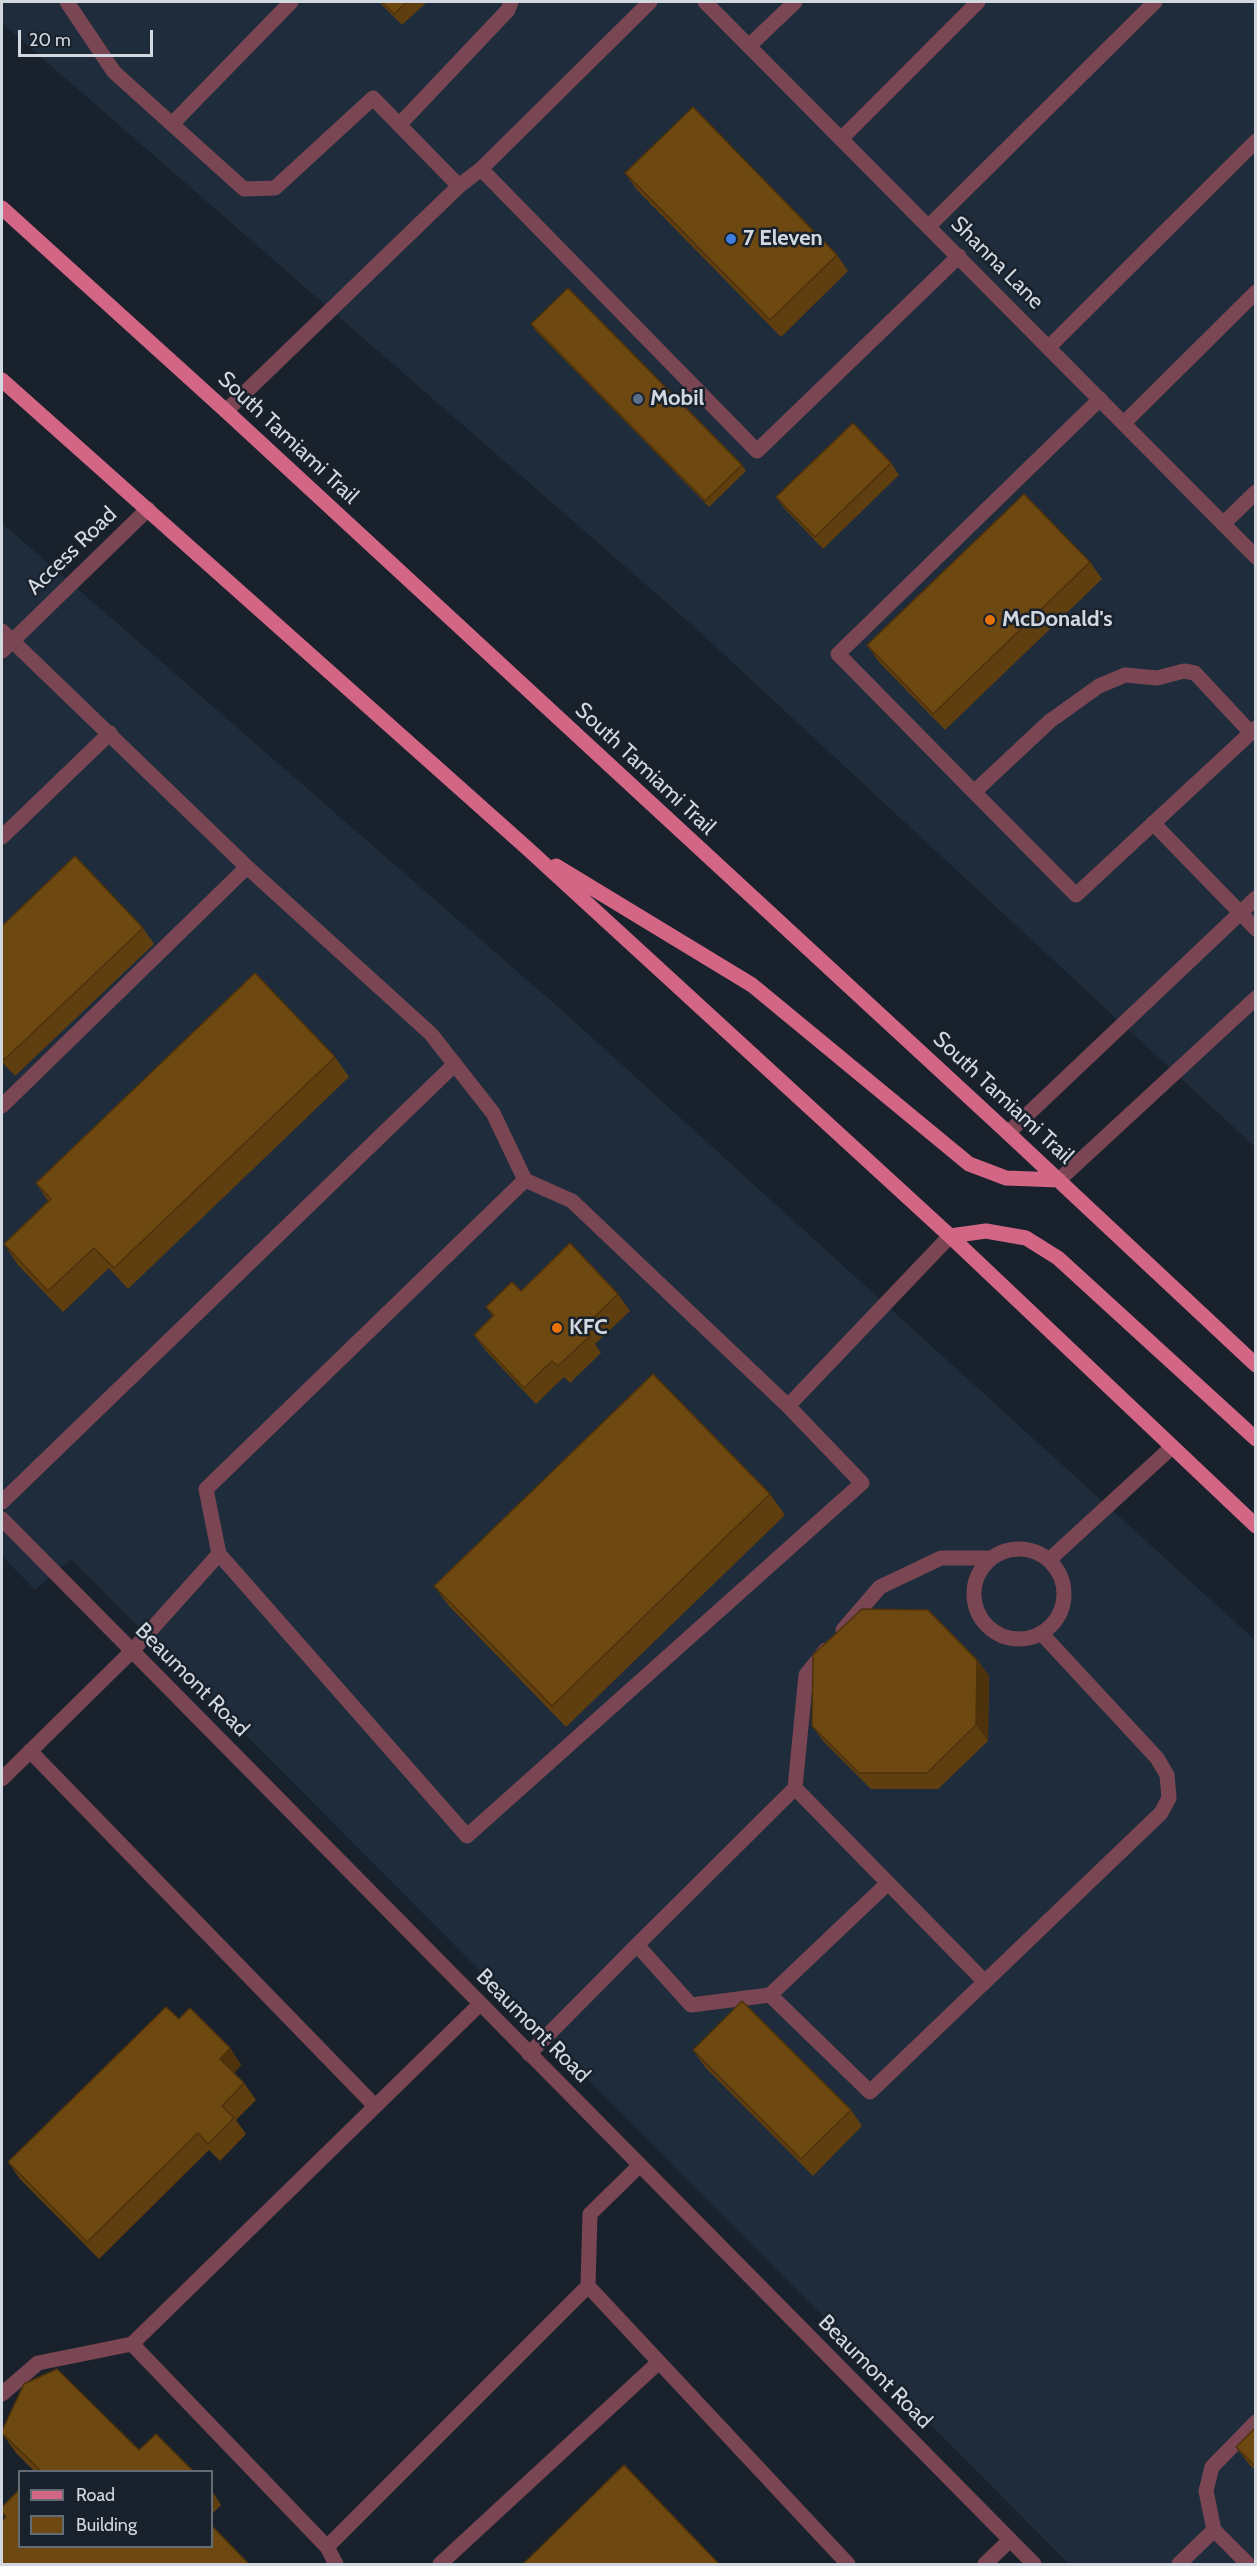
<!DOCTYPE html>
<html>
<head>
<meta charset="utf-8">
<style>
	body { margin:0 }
	#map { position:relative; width:1257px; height:2566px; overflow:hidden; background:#19222c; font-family:Cabin,sans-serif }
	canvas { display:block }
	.frame { position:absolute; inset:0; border:3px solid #d2d8df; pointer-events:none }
	.legend { position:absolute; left:18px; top:2470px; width:195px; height:78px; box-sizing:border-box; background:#19222c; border:2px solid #636b74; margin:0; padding:8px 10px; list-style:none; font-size:18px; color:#d2d8df }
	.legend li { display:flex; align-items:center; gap:12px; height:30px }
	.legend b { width:30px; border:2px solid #636b74 }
	.scale { position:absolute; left:18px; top:30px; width:135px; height:27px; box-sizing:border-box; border:3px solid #d2d8df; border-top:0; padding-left:8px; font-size:18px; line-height:21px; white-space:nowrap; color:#d2d8df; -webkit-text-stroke:4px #19222c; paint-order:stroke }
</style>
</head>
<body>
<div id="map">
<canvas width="1257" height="2566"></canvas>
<div class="frame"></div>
<ul class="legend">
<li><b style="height:8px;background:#d36685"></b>Road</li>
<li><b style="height:16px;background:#6e4811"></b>Building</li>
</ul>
<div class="scale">20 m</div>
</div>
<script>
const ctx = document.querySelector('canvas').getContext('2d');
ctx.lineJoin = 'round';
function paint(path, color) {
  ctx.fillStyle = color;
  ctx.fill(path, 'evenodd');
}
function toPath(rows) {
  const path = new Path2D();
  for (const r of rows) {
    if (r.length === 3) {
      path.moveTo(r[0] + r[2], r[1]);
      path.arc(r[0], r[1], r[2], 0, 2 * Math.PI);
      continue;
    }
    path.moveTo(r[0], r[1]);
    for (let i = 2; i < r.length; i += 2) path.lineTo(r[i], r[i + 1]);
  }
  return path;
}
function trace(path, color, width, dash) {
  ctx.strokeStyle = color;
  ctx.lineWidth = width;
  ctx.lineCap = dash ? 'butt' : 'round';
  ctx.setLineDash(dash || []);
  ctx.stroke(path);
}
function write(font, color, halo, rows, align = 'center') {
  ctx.font = font + ' Cabin,sans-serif';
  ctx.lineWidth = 5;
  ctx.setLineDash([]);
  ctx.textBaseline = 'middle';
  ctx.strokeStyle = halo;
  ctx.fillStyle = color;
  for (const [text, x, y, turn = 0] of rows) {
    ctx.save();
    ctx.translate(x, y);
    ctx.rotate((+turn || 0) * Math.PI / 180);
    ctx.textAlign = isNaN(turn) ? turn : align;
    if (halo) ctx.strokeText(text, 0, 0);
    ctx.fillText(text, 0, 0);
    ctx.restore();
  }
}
paint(toPath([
	[2,2,1255,2,1255,1147,691,624,2,23],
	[2,523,565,1013,1255,1640,1255,2564,1069,2564,71,1559,35,1590,2,1556]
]), '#1e2c3b');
trace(toPath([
	[67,2,114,72,244,189,275,188,373,98,459,186],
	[749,46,795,2],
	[172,124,291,2],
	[399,125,508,10,511,2],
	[841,139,978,2],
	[481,169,757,451,959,256],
	[929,226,1155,2],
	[1049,347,1256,141],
	[1100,399,838,654,974,792,1050,721,1099,686,1125,675,1157,678,1184,671,1195,673,1251,733],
	[226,411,459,186,481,169,650,2],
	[1124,423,1256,292],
	[1223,524,1256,492],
	[2,631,247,867,431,1034,493,1113,525,1180],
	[2,651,148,509],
	[974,792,1076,895,1256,728],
	[1153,823,1256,929],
	[2,837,110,733],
	[2,1106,247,867],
	[2,1502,455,1064],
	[1019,1594,45],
	[219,1554,467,1836,862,1483,788,1406],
	[1049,1560,1172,1447],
	[843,1630,880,1587,941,1558,992,1558],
	[826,1650,806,1675,795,1788,637,1945,691,2005,770,1995,870,2092,1161,1813,1169,1798,1167,1775,1157,1758,1041,1633],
	[30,1751,375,2106],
	[2,1779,132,1651,219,1554,206,1489,525,1180,572,1201,788,1406,950,1236],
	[795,1788,985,1982],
	[770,1995,888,1883],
	[529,2054,637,1945],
	[588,2286,848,2564],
	[132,2344,327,2547,336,2564],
	[2,2394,38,2363,132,2344,480,2004],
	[1214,2530,1206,2491,1212,2467,1256,2422],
	[327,2547,588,2286,590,2214,639,2166],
	[440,2564,659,2362],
	[985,2564,1010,2540],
	[1179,2564,1214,2530,1248,2564]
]), '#7b4653', 15);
trace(toPath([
	[705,2,1256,557],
	[1008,1133,1256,898],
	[1059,1180,1256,998],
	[2,1519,1034,2564]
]), '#7b4653', 15);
trace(toPath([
	[2,208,226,411,1008,1133,1256,1365],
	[2,380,528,849,950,1236,1256,1526],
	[556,866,752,985,969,1164,1006,1178,1059,1180],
	[950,1236,986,1231,1026,1238,1058,1258,1256,1439]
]), '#d36685', 15);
paint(toPath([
	[379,2,427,2,402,25],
	[625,173,837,255,848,271,781,337,637,190],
	[531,324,742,465,746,471,709,507,535,330],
	[891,463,899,475,823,549,784,508,776,497],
	[1090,562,1102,579,945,730,879,662,867,645],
	[2,926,143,928,154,944,15,1076,2,1062],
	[335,1057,349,1077,128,1289,109,1268,63,1312,18,1265,4,1244,48,1201,36,1183],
	[521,1291,618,1294,630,1311,595,1344,601,1353,570,1383,564,1377,536,1404,486,1351,474,1335,493,1317,486,1307],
	[770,1494,785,1515,566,1727,449,1606,434,1586],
	[977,1660,989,1676,988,1741,938,1789,871,1789,824,1742,812,1726],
	[179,2019,230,2048,241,2065,234,2073,244,2083,256,2100,236,2120,246,2134,220,2161,209,2150,99,2259,20,2179,8,2162],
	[693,2050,851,2110,862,2126,813,2176,705,2067],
	[1256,2427,1256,2471,1248,2463,1236,2447],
	[2,2433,139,2450,194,2472,35,2472,16,2453],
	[212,2491,221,2505,212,2514]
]), '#5f3e0f');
paint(toPath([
	[977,1660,989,1676,988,1741,976,1725],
	[230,2048,241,2065,231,2076,220,2059]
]), '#4d320c');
const building = toPath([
	[382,2,407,2,394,14,382,2],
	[693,107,837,255,770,320,625,173,693,107],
	[568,288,742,465,705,501,531,324,568,288],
	[853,423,891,463,815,537,776,497,853,423],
	[1024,494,1090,562,933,714,867,645,1024,494],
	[75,856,143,928,4,1060,2,1057,2,926,75,856],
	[255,973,335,1057,114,1268,94,1248,48,1291,4,1244,51,1199,36,1183,255,973],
	[570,1243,618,1294,582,1329,590,1336,558,1366,552,1361,524,1388,474,1335,494,1315,486,1307,512,1282,521,1291,570,1243],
	[653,1374,770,1494,552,1706,434,1586,653,1374],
	[862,1609,928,1610,977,1660,976,1725,927,1773,859,1773,812,1726,813,1655,862,1609],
	[742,2001,851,2110,801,2159,693,2050,742,2001],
	[166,2007,179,2019,190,2008,230,2048,220,2059,244,2083,222,2106,234,2118,208,2144,198,2133,87,2242,8,2162,166,2007],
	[57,2369,139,2450,156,2434,194,2472,37,2472,39,2469,2,2433,2,2431,24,2384,57,2369],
	[1256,2427,1256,2467,1236,2447,1256,2427],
	[624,2465,720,2565,522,2565,624,2465],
	[20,2489,20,2547,212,2547,212,2526,250,2565,2,2565,2,2521,6,2517,2,2512,2,2507,20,2489]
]);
paint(building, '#6e4811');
trace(building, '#4d320c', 1.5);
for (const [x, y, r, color] of [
	[731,239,6,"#3f7fe0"],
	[638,399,6,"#5c6f8a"],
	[990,620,6,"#e8710a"],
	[557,1328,6,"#e8710a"]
]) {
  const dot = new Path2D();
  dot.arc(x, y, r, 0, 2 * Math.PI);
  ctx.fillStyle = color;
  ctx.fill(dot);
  trace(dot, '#19222c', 2);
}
write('bold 22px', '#d2d8df', '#19222c', [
	["7 Eleven",743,239],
	["Mobil",650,399],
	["McDonald's",1002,620],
	["KFC",569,1328]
], 'left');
write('22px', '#d2d8df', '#19222c', [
	["Shanna Lane",997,263,45],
	["South Tamiami Trail",288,438,43],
	["Access Road",72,551,-44],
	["South Tamiami Trail",645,769,43],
	["South Tamiami Trail",1003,1098,43],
	["Beaumont Road",192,1680,45],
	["Beaumont Road",533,2026,45],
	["Beaumont Road",875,2372,45]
]);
</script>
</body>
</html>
